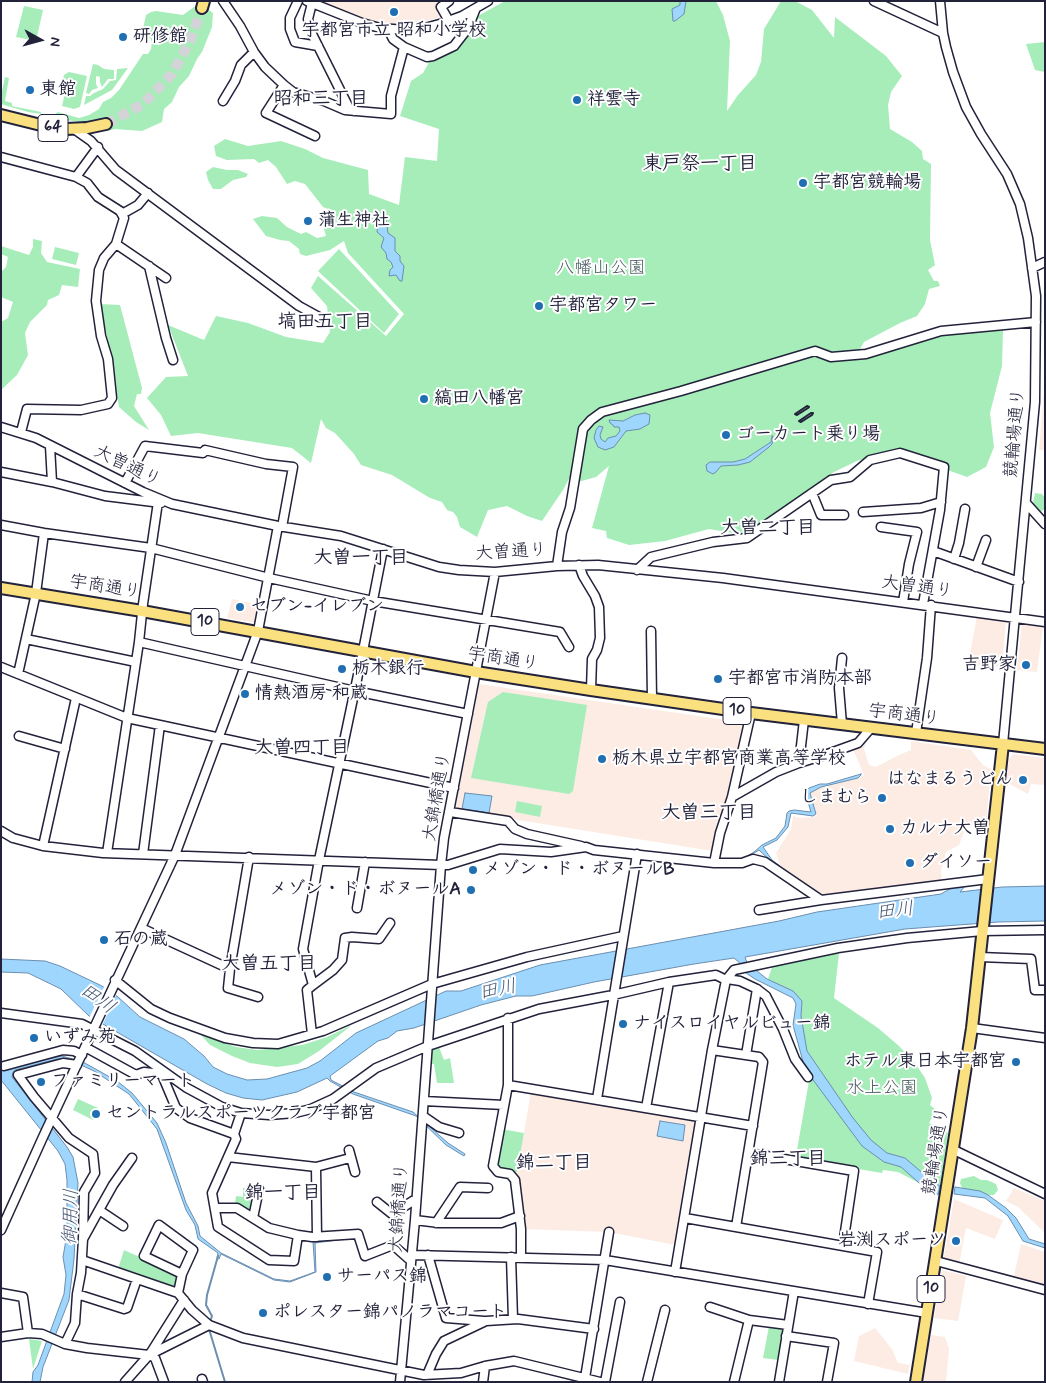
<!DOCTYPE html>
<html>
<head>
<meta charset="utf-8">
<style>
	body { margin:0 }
	#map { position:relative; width:1046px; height:1383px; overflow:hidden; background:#fff; font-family:Mynerve,sans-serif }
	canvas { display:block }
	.frame { position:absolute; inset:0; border:2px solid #22223b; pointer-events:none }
	.north { position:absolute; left:15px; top:15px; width:50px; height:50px; -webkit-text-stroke:4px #fff; paint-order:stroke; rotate:97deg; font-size:14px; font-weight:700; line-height:20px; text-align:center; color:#22223b }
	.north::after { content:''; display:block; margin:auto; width:18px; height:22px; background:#22223b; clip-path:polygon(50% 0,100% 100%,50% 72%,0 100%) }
</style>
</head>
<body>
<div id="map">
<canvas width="1046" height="1383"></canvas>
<div class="frame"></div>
<div class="north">N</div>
</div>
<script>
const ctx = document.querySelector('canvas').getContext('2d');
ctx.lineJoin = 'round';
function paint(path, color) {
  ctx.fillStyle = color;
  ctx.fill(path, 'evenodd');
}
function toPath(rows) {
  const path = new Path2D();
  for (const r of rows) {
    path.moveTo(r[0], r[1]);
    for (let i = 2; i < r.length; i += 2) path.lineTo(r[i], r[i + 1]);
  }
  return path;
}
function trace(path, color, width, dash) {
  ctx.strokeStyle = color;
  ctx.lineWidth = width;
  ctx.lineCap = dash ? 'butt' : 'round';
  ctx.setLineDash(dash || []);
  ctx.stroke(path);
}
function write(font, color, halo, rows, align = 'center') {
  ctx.font = font + ' Mynerve,"Klee One",sans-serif';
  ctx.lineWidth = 4;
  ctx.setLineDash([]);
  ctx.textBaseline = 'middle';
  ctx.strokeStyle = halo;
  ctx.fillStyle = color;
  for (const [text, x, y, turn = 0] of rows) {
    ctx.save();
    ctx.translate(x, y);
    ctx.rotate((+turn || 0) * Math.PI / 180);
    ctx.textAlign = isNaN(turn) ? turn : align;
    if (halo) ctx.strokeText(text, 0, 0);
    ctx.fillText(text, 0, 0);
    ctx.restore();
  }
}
paint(toPath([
	[321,1,443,1,444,16,421,23,395,24,367,20],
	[1045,390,1045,450,1039,450,1044,391],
	[232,599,260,605,256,623,227,618],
	[977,616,1006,621,1002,667,968,665],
	[1022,623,1043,626,1037,672,1017,670],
	[479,684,746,723,731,795,713,851,455,810],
	[856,735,868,736,864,749,869,765,876,767,899,755,911,750,911,741,971,750,983,765,991,769,986,824,970,825,965,829,959,845,946,852,941,871,942,881,821,897,783,872,776,853,791,829,793,816,800,818,814,817,817,815,810,793,816,788,858,778,864,775,853,749],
	[1013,754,1045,758,1045,785,1031,784,1028,794,1006,782,1009,759],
	[531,1092,697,1121,675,1245,609,1232,525,1229,517,1172],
	[1014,1188,1045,1201,1045,1233,1018,1207,1006,1201],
	[954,1199,1003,1220,995,1239,966,1228,959,1265,943,1262],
	[1021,1244,1045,1252,1045,1284,1014,1276],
	[942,1270,966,1276,958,1321,934,1318],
	[875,1328,892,1349,898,1363,910,1365,908,1374,854,1361,859,1336],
	[931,1335,945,1337,949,1349,946,1382,923,1382]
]), '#fcece4');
paint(toPath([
	[505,1,716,1,723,15,730,41,727,111,738,95,756,75,761,62,764,29,781,1,795,1,812,10,834,38,835,17,886,56,902,76,891,92,888,105,890,129,912,142,922,151,923,159,931,164,930,240,935,265,928,270,934,281,938,281,940,286,929,289,925,304,917,316,900,323,864,342,859,351,860,358,939,334,1003,330,1002,366,990,413,994,447,986,467,967,477,895,451,891,451,857,461,834,472,745,535,709,529,665,541,629,545,607,538,606,531,592,528,609,466,596,477,578,482,570,477,563,490,542,521,527,516,507,506,488,510,477,537,460,527,457,517,453,512,447,510,442,502,430,498,392,475,361,465,354,454,335,433,326,428,321,419,311,463,292,448,198,433,171,436,161,415,147,398,166,377,188,376,168,325,204,340,216,316,248,323,286,337,323,343,330,332,327,306,311,288,318,276,386,336,404,314,348,253,344,241,330,250,306,256,300,254,299,249,289,241,280,240,266,236,253,219,262,216,277,218,287,227,301,234,306,232,317,238,326,236,322,222,330,218,333,211,323,207,305,184,295,181,287,184,276,167,268,160,259,163,254,159,227,160,216,156,214,146,225,139,248,146,281,141,305,149,323,158,368,170,369,194,399,205,405,157,437,161,439,129,400,116,411,81,423,73,432,57,456,47,476,17],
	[24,6,43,10,36,41,16,37],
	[194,7,209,10,213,13,212,27,202,52,197,59,189,76,179,87,172,102,164,109,162,122,142,131,115,129,108,131,104,118,84,122,54,119,55,114,58,112,79,118,89,115,99,109,103,102,111,98,119,90,143,54,148,54,151,49,152,42,150,38,147,39,147,35,144,34,143,38,141,38,146,15,151,12,156,11,183,15],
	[1045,42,1045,72,1035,70,1026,44],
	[93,64,98,65,104,69,114,70,114,79,108,79,102,87,100,82,100,77,96,76,96,84,98,88,92,90,89,94,86,93],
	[128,68,112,90,84,105,86,96,90,96,94,93,103,89,110,81,116,80,117,69],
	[69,72,87,76,80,107,74,109,62,106,67,84,62,83,64,75],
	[5,77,9,78,5,101,12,103,12,106,41,112,41,114,28,112,1,104,1,96],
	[213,167,227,170,238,170,248,174,246,177,233,180,221,189,213,189,208,180,206,172],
	[33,239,42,241,41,253,47,262,80,269,78,287,62,285,59,295,48,300,47,305,30,322,25,333,28,355,17,375,1,390,1,322,8,318,13,302,1,297,1,272,6,267,8,257,1,254,1,246,29,255,33,247],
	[55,247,79,253,76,265,52,259],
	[339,249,399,314,384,333,318,271],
	[100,304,120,305,142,388,141,394,137,394,134,406,149,430,136,422,119,407,110,351],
	[1035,493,1042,494,1045,498,1045,509,1040,512,1033,503],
	[503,692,587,705,573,791,569,794,471,778,488,702],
	[517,801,542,806,540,817,515,812],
	[839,953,834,998,878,1028,899,1046,915,1063,925,1078,932,1098,930,1105,936,1110,929,1123,948,1133,939,1193,936,1194,927,1190,921,1184,898,1172,883,1170,882,1173,799,1159,796,1156,810,1075,844,1105,806,1051,801,1016,802,1001,768,979,773,964,823,955],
	[352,1025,319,1051,298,1064,277,1067,250,1063,232,1056,210,1045,200,1034,236,1047,257,1050,302,1045,327,1037],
	[439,1047,444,1060,450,1058,454,1083,437,1083,434,1064,431,1064,432,1050],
	[78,1099,98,1108,93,1120,73,1110],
	[501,1129,524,1133,517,1172,499,1169,495,1166],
	[974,1176,981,1180,987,1180,996,1184,998,1190,994,1195,986,1195,962,1188,960,1183,961,1179],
	[243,1188,254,1189,255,1192,252,1210,249,1211,235,1205,236,1196,243,1197],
	[124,1250,175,1273,176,1276,175,1287,172,1288,118,1269],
	[769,1326,784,1328,778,1360,763,1358],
	[29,1339,42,1341,33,1369]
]), '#a7edb9');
const water = toPath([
	[680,1,686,1,684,14,675,21,673,21,672,9,680,5,680,1],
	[382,218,386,220,388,233,395,238,395,251,400,256,400,261,404,266,402,281,400,281,396,275,389,276,390,270,393,267,391,262,387,259,386,253,381,247,384,238,377,232,379,220,382,218],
	[645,413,650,415,649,424,640,429,626,431,614,447,605,450,598,447,594,438,596,430,599,426,603,427,600,435,601,439,605,442,608,438,616,436,620,431,619,427,614,427,613,425,610,423,609,420,623,421,635,415,645,413],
	[772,436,773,436,772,444,769,447,750,462,738,465,721,466,716,472,713,474,707,471,706,465,710,462,733,462,745,459,771,442,772,436],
	[861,774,861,775,858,778,821,787,810,793,816,814,813,816,791,813,788,827,777,840,763,847,772,860,780,866,779,869,759,850,748,857,739,861,754,852,762,845,776,838,785,826,787,813,789,811,794,810,811,812,805,792,809,788,820,784,827,784,861,774],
	[465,793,492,796,489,813,462,809,465,793],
	[966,885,960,892,1002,887,1045,886,1045,921,998,922,905,929,745,957,747,963,767,979,793,991,802,1001,801,1016,807,1051,853,1118,871,1140,887,1153,905,1158,932,1181,940,1186,938,1195,918,1182,901,1167,884,1162,862,1146,805,1069,793,1025,796,1004,793,998,755,979,746,973,741,964,734,958,694,964,594,982,532,996,516,996,481,1005,414,1028,397,1031,388,1038,378,1041,330,1076,331,1080,354,1092,413,1112,448,1143,465,1154,464,1156,446,1145,416,1116,353,1094,330,1081,327,1078,297,1092,262,1100,243,1098,226,1093,207,1084,89,1016,61,989,28,973,1,972,1,959,45,961,60,966,102,986,118,997,140,1017,184,1039,204,1056,213,1067,227,1074,247,1080,267,1079,307,1068,320,1061,356,1033,446,991,461,991,540,965,779,921,817,912,941,894,953,887,966,885],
	[62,1056,83,1062,117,1081,132,1093,157,1123,166,1143,186,1203,198,1226,200,1236,221,1253,274,1279,290,1281,315,1272,313,1242,353,1237,355,1238,362,1251,353,1238,315,1243,316,1272,290,1282,274,1280,221,1254,219,1259,217,1258,218,1253,198,1239,195,1225,186,1210,157,1129,129,1094,94,1071,68,1059,57,1059,15,1070,13,1072,12,1077,67,1147,73,1157,78,1183,74,1259,69,1300,43,1367,40,1382,32,1382,33,1372,38,1365,64,1294,66,1275,63,1257,67,1234,67,1180,65,1164,58,1151,1,1080,1,1064,10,1067,62,1056],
	[660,1121,685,1125,683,1141,657,1136,660,1121],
	[955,1187,980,1191,988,1195,1006,1208,1016,1218,1029,1239,1045,1244,1045,1248,1023,1241,1008,1216,985,1198,954,1194,955,1187]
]);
paint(water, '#9ed6fd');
trace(water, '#6c8eaf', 1);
paint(toPath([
	[105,985,117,993,102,1026,89,1018]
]), '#fff');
trace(toPath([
	[210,1322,212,1316,206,1305,207,1295,218,1256],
	[209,1329,225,1382]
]), '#6c8eaf', 2);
trace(toPath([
	[106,124,143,104,172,74,190,41,202,8]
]), '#d3d3d8', 10, [10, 5]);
const minor = toPath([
	[223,1,240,26,254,52,265,67,284,85,293,92,324,101,345,110,391,114,391,96,404,47,393,39,388,29],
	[298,1,290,18,290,29,295,42,318,46],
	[307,1,362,23,380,28,406,30,425,28,443,23,462,16,488,1],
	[449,1,441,7,449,21],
	[874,1,943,33],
	[940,1,943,33,946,47,953,72,966,107,981,134,1007,174,1020,204,1028,238,1036,296,1035,402,1003,744],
	[312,3,308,19,311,32,349,108,354,111],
	[404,47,427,57,433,56,454,46,468,28,476,8],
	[284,85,266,113,315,136],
	[223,101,235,81,241,65,254,52],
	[74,129,91,141,116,170,299,306,319,317],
	[1,157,76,177,98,147],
	[76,177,87,183,98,197,120,211,124,218,116,244,166,278],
	[122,214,138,205,148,193],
	[149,266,166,338,173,360],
	[1032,268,1045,262],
	[1,427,36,438,143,492,172,504,278,526,341,536,439,567,459,570,495,572,557,566,598,565,723,578,1045,622],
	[21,432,27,409,81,410,108,404,112,398,108,359,101,336,96,301,99,270,104,258,116,244],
	[50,446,52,482],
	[1,472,52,482,105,496,161,503],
	[125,483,145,446,203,453,205,450,266,464,293,467,282,527],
	[812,493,821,515,844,515],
	[1026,503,1045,524],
	[863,512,921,508,941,502],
	[1,525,44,533,151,548,269,578,373,601,560,632,569,647],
	[881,527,917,532,909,564,903,602],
	[933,551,1019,582],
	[954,559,959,543,965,509],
	[579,565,583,576,595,596,599,607,600,638,597,650,592,659,591,690],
	[557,566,562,532,570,508,583,429,591,420,602,412,681,391,815,351,831,357,866,354,941,331,1036,322],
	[976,567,986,540],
	[637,570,651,557,713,542,747,538,831,480,850,477,870,460,900,453,944,467,940,510,923,604],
	[651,631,652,699],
	[26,639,136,662],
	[139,642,355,691,468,714],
	[1,667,127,718,454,788],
	[18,674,36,593,44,533],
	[842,724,839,688,842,658],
	[916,733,927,658,931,605],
	[19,736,65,749],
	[799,763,804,720],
	[732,797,776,772,799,763,822,756,858,743,871,728],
	[450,812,508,821,515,829,527,834,581,846],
	[1,831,13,838,43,846,103,853,441,865,448,865,500,849,551,852,586,847,594,850,714,863,742,863,753,859,765,862,821,900,988,879],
	[43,846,76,698],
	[107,853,139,642,143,604,158,502],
	[143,854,160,725],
	[714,863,720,833,732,797,751,713],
	[357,908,365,862],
	[759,910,821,900],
	[141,928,230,969,249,857],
	[980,957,1031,959,1035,990,1045,990],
	[230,969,228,988,258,997],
	[727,979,740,981,757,989,746,1055],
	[115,980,151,1009,170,1018,225,1038,253,1043,278,1044,323,1031,432,984,527,957,623,936],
	[313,985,333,970,342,960,345,938,352,937,379,939,390,923],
	[757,989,766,996,783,1029,795,1059,808,1077],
	[1,1013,82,1024,135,1051,187,1088,222,1107,241,1113,269,1115,295,1113,311,1109,333,1099,376,1068,428,1046,539,1009,613,995,669,982,716,975,726,980,734,970,838,948,907,938,982,931,1045,930],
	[508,1018,508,1085,493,1166,498,1172,510,1174,515,1180,521,1229,521,1257],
	[972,1028,1045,1038],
	[312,1034,307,990,313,985,303,949,319,860,363,651,383,549],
	[85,1047,136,1075,144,1072,162,1074],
	[712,1050,759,1057,763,1062,736,1227],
	[77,1065,63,1063,18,1075,34,1097,69,1138,93,1154,95,1173,84,1192,83,1239],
	[4,1066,63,1050,74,1051,82,1055],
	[160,1070,176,1108,190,1118,234,1134],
	[508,1085,753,1126],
	[597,1099,637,854],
	[424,1101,504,1105],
	[646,1108,669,982],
	[241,1113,234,1134,236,1139,212,1193,218,1227,269,1260,294,1261,298,1235,312,1237,358,1234,365,1256,393,1245,411,1261],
	[423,1116,439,1127,459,1133],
	[349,1150,355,1172],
	[954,1150,1045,1194],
	[749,1153,854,1171,843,1245],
	[228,1157,316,1167],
	[377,1202,392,1214,416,1199],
	[215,1208,237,1208,269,1228,298,1235],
	[99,1210,113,1185,132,1158],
	[253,1218,259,1189],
	[685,1218,877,1252,868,1304],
	[415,1220,439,1223,501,1223,520,1216],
	[436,1223,460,1187,488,1188],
	[1,1230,43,1137,175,855,258,631,278,526],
	[317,1237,316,1167,350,1158],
	[412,1255,605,1260,927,1313],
	[428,1255,446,1318,484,1321],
	[511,1257,513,1319],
	[82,1260,178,1293,192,1310,209,1325,243,1338,424,1375,461,1373,485,1366,514,1361,600,1382],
	[936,1261,1045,1290],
	[675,1272,712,1050,726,980],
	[1,1293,23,1297,28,1333,42,1334,65,1344,75,1323,77,1294,124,1309,127,1308,137,1279],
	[178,1293,182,1274,193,1250,159,1225,144,1256,182,1274],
	[77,1294,81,1273,83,1239,99,1210,123,1226],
	[710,1307,749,1320,788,1325],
	[786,1336,834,1343,827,1382],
	[1,1337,28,1333],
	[65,1344,87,1348,149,1355,155,1358,164,1382],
	[150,1354,184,1300],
	[427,1375,436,1354,444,1341,486,1321,518,1319,594,1329],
	[585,1378,609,1232],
	[202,1379,203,1382],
	[125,1382,149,1355,209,1325],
	[400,1382,415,1220,441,865,444,838,495,572],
	[483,1382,485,1366],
	[605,1382,620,1302],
	[647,1382,665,1310],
	[734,1382,749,1320],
	[779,1382,794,1291]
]);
const major = toPath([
	[202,8,204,1],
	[1,115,49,127,66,129,87,128,106,124],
	[1,588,142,611,476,672,591,690,751,713,1045,749],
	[916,1382,972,1028,1003,744]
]);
trace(minor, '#22223b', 11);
trace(major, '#22223b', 14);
trace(minor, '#fff', 8);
trace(major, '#fbe080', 10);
trace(toPath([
	[807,406,809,407,808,408,797,415,795,414,807,406],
	[811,413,813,413,812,415,801,422,799,421,811,413]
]), '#22223b', 2);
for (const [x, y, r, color] of [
	[394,12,5,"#1f6fb2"],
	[123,37,5,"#1f6fb2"],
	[30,90,5,"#1f6fb2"],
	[577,100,5,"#1f6fb2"],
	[803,183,5,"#1f6fb2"],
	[308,221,5,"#1f6fb2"],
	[539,306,5,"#1f6fb2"],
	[424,399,5,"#1f6fb2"],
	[726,435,5,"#1f6fb2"],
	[240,607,5,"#1f6fb2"],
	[1026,665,5,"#1f6fb2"],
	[342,669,5,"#1f6fb2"],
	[718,679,5,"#1f6fb2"],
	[245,694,5,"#1f6fb2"],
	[602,759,5,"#1f6fb2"],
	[1023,780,5,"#1f6fb2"],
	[882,798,5,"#1f6fb2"],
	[890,829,5,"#1f6fb2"],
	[910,863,5,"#1f6fb2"],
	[473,870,5,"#1f6fb2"],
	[471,890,5,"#1f6fb2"],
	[104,940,5,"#1f6fb2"],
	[623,1024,5,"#1f6fb2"],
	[34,1038,5,"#1f6fb2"],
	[1016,1062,5,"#1f6fb2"],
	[41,1082,5,"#1f6fb2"],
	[96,1114,5,"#1f6fb2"],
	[956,1241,5,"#1f6fb2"],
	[327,1277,5,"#1f6fb2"],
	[263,1313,5,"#1f6fb2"]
]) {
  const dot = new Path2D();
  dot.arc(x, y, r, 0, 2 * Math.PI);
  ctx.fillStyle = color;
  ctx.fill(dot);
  trace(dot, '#fff', 2);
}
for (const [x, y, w] of [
	[53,128,30],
	[205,622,28],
	[737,711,28],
	[931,1289,28]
]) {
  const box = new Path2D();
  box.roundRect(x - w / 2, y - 13.5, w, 27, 4);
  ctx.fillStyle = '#fff';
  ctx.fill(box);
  trace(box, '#22223b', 1);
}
write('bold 16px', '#22223b', null, [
	["64",53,128],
	["10",205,622],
	["10",737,711],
	["10",931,1289]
]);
write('bold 18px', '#22223b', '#fff', [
	["宇都宮市立 昭和小学校",394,31,"center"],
	["研修館",133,37],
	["東館",40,90],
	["祥雲寺",587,100],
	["宇都宮競輪場",813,183],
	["蒲生神社",318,221],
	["宇都宮タワー",549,306],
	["縞田八幡宮",434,399],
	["ゴーカート乗り場",736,435],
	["セブン-イレブン",250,607],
	["吉野家",1016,665,"right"],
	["栃木銀行",352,669],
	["宇都宮市消防本部",728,679],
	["情熱酒房 和蔵",255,694],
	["栃木県立宇都宮商業高等学校",612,759],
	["はなまるうどん",1013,780,"right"],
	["しまむら",872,798,"right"],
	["カルナ大曽",900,829],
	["ダイソー",920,863],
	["メゾン・ド・ボヌールB",483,870],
	["メゾン・ド・ボヌールA",461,890,"right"],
	["石の蔵",114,940],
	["ナイスロイヤルビュー錦",633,1024],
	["いずみ苑",44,1038],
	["ホテル東日本宇都宮",1006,1062,"right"],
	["ファミリーマート",51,1082],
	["セントラルスポーツクラブ宇都宮",106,1114],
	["岩渕スポーツ",946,1241,"right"],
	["サーパス錦",337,1277],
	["ポレスター錦パノラマコート",273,1313]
], 'left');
write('18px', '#4a5f61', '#fff', [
	["八幡山公園",601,269],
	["水上公園",882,1089]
]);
write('18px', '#22223b', '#fff', [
	["競輪場通り",1016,433,-85],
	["大曽通り",127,467,26],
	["大曽通り",511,553,-3],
	["宇商通り",105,588,9],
	["大曽通り",917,588,8],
	["宇商通り",503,660,9],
	["宇商通り",904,716,7],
	["大錦橋通り",438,797,-80],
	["競輪場通り",937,1151,-81],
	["大錦橋通り",400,1208,-86]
]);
write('bold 19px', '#22223b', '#fff', [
	["昭和三丁目",321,100],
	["東戸祭一丁目",700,165],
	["塙田五丁目",325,323],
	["大曽二丁目",768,529],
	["大曽一丁目",361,559],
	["大曽四丁目",302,749],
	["大曽三丁目",709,814],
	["大曽五丁目",269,965],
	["錦三丁目",788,1160],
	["錦二丁目",554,1164],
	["錦一丁目",283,1194]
]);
write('italic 19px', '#475875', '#fff', [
	["田川",895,912,-7],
	["田川",498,991,-12],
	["田川",97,1000,35],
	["御用川",72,1217,-88]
]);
</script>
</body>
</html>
